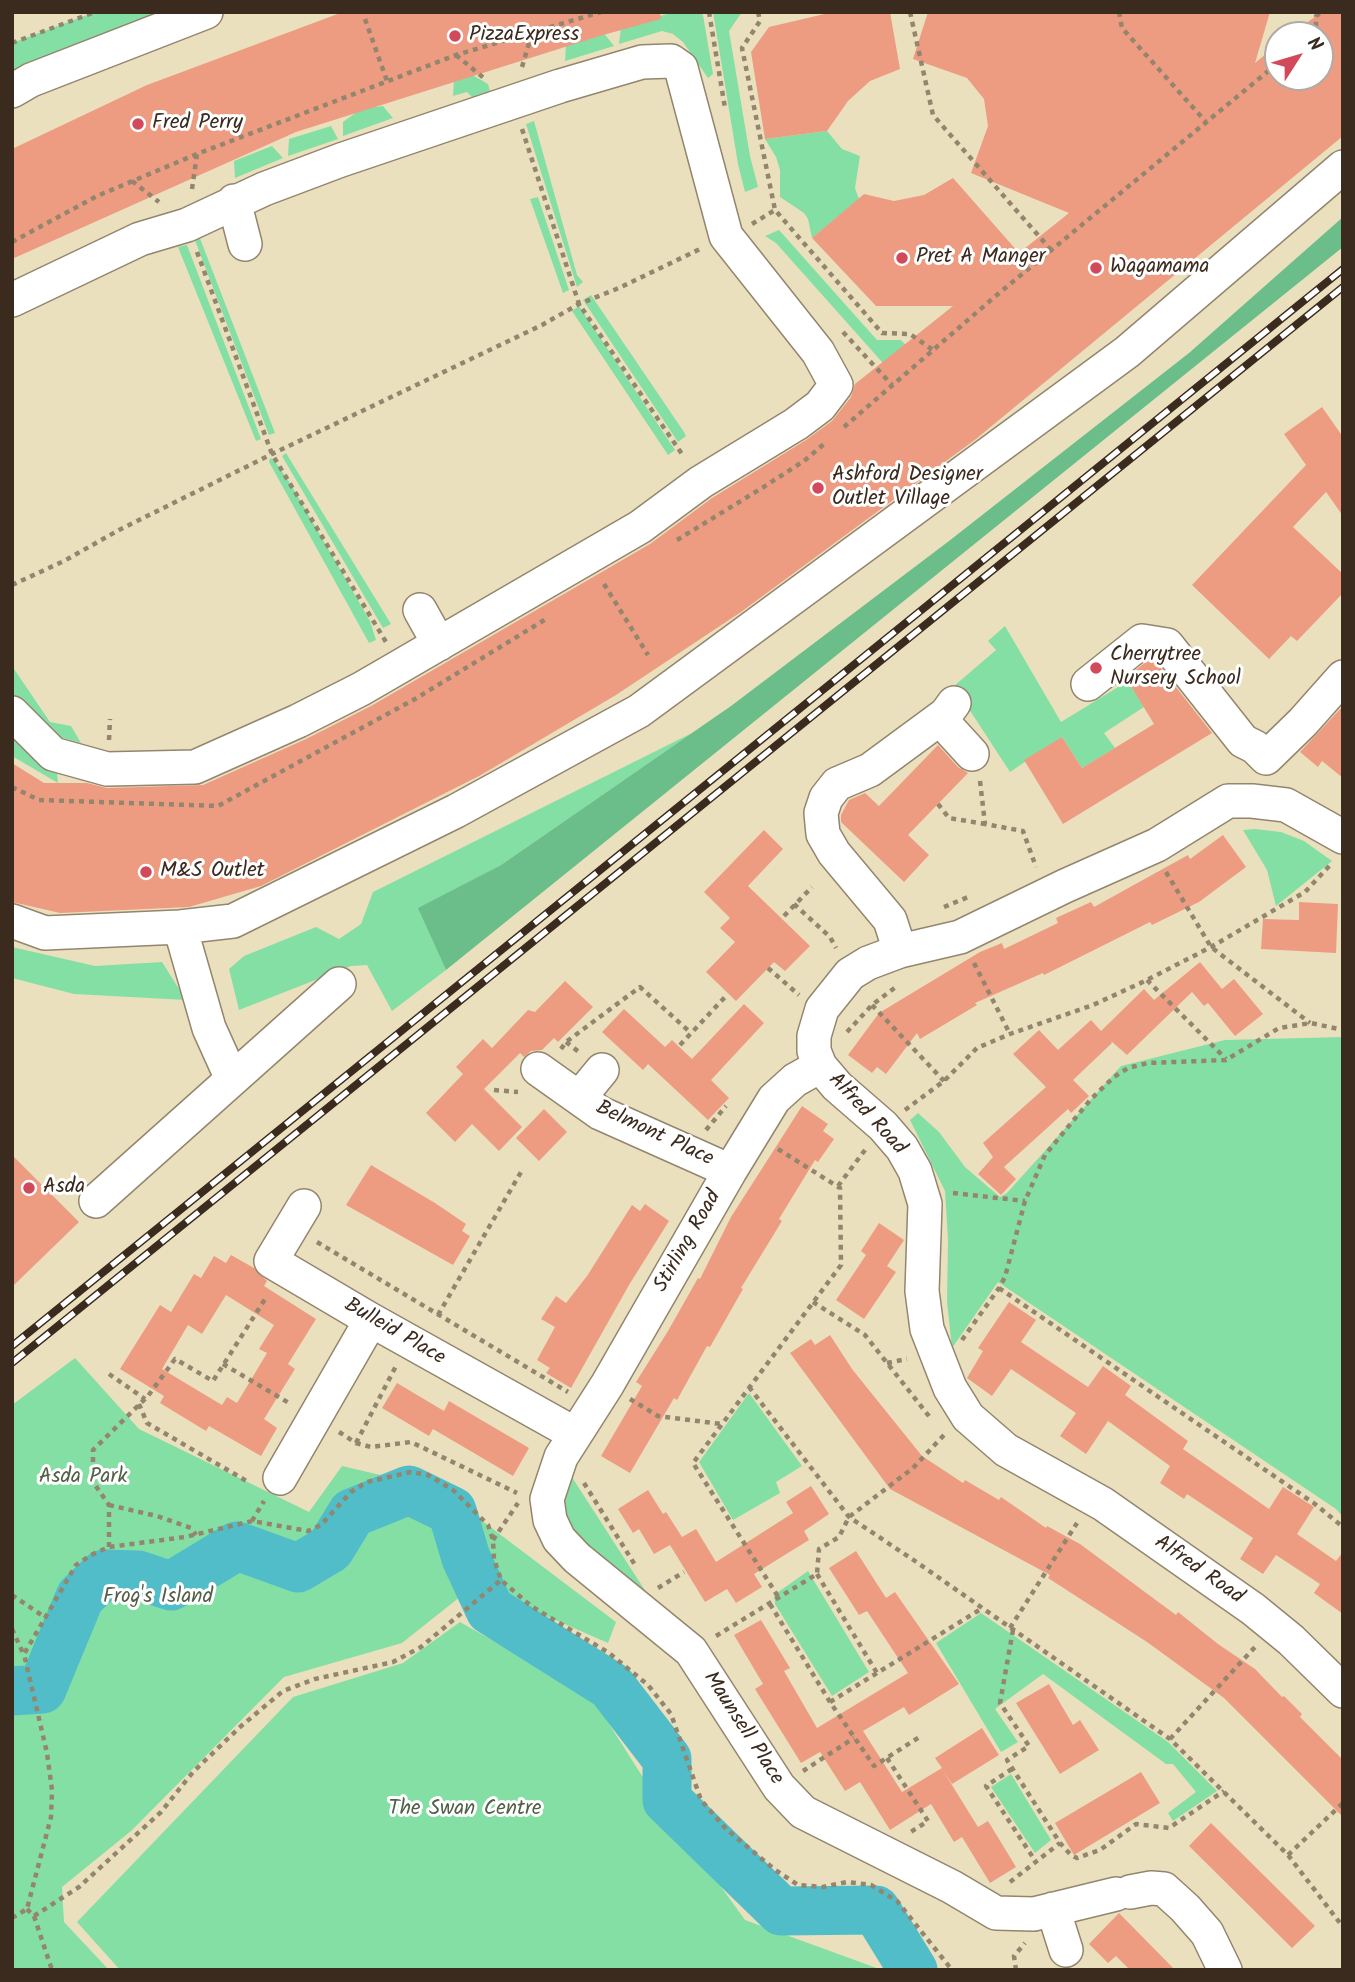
<!DOCTYPE html>
<html>
<head>
<meta charset="utf-8">
<style>
	body { margin:0 }
	#map { position:relative; width:1355px; height:1982px; overflow:hidden; background:#ebe0be; font-family:Kalam,sans-serif }
	canvas { display:block }
	.frame { position:absolute; inset:0; border:14px solid #3b2a1e; pointer-events:none }
	.north { position:absolute; left:1264px; top:21px; width:70px; height:70px; box-sizing:border-box; background:#fff; border:2px solid #b1aaa5; border-radius:50%; rotate:53deg; font-size:19px; font-weight:700; line-height:28px; text-align:center; color:#3b2a1e }
	.north::after { content:''; display:block; margin:auto; width:24px; height:32px; background:#d1495b; clip-path:polygon(50% 0,100% 100%,50% 72%,0 100%) }
</style>
</head>
<body>
<div id="map">
<canvas width="1355" height="1982"></canvas>
<div class="frame"></div>
<div class="north">N</div>
</div>
<script>
const ctx = document.querySelector('canvas').getContext('2d');
ctx.lineJoin = 'round';
function paint(path, color) {
  ctx.fillStyle = color;
  ctx.fill(path, 'evenodd');
}
function toPath(rows) {
  const path = new Path2D();
  for (const r of rows) {
    path.moveTo(r[0], r[1]);
    for (let i = 2; i < r.length; i += 2) path.lineTo(r[i], r[i + 1]);
  }
  return path;
}
function trace(path, color, width, dash) {
  ctx.strokeStyle = color;
  ctx.lineWidth = width;
  ctx.lineCap = dash ? 'butt' : 'round';
  ctx.setLineDash(dash || []);
  ctx.stroke(path);
}
function write(font, color, halo, rows, align = 'center') {
  ctx.font = font + ' Kalam,sans-serif';
  ctx.lineWidth = 6;
  ctx.setLineDash([]);
  ctx.textBaseline = 'middle';
  ctx.strokeStyle = halo;
  ctx.fillStyle = color;
  for (const [text, x, y, turn = 0] of rows) {
    ctx.save();
    ctx.translate(x, y);
    ctx.rotate((+turn || 0) * Math.PI / 180);
    ctx.textAlign = isNaN(turn) ? turn : align;
    if (halo) ctx.strokeText(text, 0, 0);
    ctx.fillText(text, 0, 0);
    ctx.restore();
  }
}
paint(toPath([
	[95,12,183,12,12,73,12,43],
	[674,12,700,12,703,15,713,74,708,78,683,42,673,34,662,31,619,44,621,27],
	[713,12,742,12,729,31,750,156,758,187,745,192,738,164],
	[603,32,614,46,565,61,566,43],
	[469,73,488,84,490,91,472,97,467,92,453,96,454,79],
	[383,106,393,118,343,136,343,122,361,109],
	[534,121,577,275,583,282,577,287,526,124],
	[331,126,338,139,288,156,289,139],
	[827,131,842,149,860,156,855,188,859,199,812,238,808,219,804,213,780,197,780,170,776,157,765,139],
	[272,146,283,158,235,178,234,161],
	[538,197,569,290,563,293,530,199],
	[196,228,275,433,269,435,193,235],
	[779,230,877,340,901,340,913,353,890,371,776,243,765,236],
	[187,245,261,439,256,441,178,247],
	[591,295,684,432,686,436,678,442,583,300],
	[579,306,675,450,668,455,572,311],
	[286,453,391,624,383,628,282,456],
	[270,458,274,460,290,483,370,621,376,640,369,643,269,462],
	[1005,626,1061,722,1128,681,1144,707,1104,733,1115,748,1082,768,1062,737,1010,772,954,686,996,650,988,641],
	[12,666,50,722,71,726,81,743,53,735,12,700],
	[12,723,56,762,58,783,12,756],
	[692,733,501,865,419,908,446,970,392,1011,367,965,351,966,239,1010,229,969,244,956,316,927,339,939,361,924,373,892],
	[1255,829,1281,832,1304,841,1332,861,1276,906,1267,870,1243,830],
	[12,947,95,966,162,962,186,1000,74,994,12,978],
	[1343,1037,1343,1517,1336,1509,998,1282,952,1348,947,1302,948,1240,945,1191,910,1120,918,1113,939,1132,965,1167,1000,1197,1007,1193,1121,1066,1225,1040],
	[75,1358,139,1429,309,1512,342,1466,440,1489,616,1622,608,1643,475,1585,402,1643,284,1677,131,1831,62,1887,64,1922,109,1970,12,1970,12,1405],
	[749,1393,802,1466,776,1482,780,1493,733,1520,699,1462],
	[568,1471,646,1592,641,1594,570,1532,558,1485],
	[808,1571,869,1672,832,1696,775,1604,774,1595],
	[981,1613,1168,1742,1217,1791,1173,1821,1168,1813,1196,1792,1173,1764,1166,1764,1043,1674,995,1709,1018,1742,1001,1752,936,1643],
	[460,1622,592,1697,651,1790,745,1920,882,1970,120,1970,77,1922,293,1697,403,1663],
	[1011,1774,1051,1840,1035,1853,991,1787]
]), '#84dfa5');
paint(toPath([
	[1343,217,1343,247,446,970,418,908,501,865,731,706,949,541,1189,353]
]), '#6bbe8a');
trace(toPath([
	[12,1691,42,1689,80,1597,104,1574,138,1575,171,1586,237,1546,298,1568,330,1549,352,1513,409,1490,452,1511,466,1558,490,1610,611,1686,667,1759,667,1800,781,1911,876,1910,913,1970]
]), '#50bdc9', 49);
paint(toPath([
	[343,12,660,12,661,19,603,35,296,132,12,259,12,149,147,85],
	[833,12,890,12,900,69,870,81,848,101,827,131,765,139,751,52,769,27],
	[928,12,1270,12,1255,63,1278,44,1278,77,1320,77,1320,35,1289,35,1322,12,1343,12,1343,136,976,439,741,612,616,695,481,775,261,886,189,907,60,913,12,902,12,763,44,783,87,783,107,788,203,785,306,739,371,706,650,544,712,498,806,440,832,421,851,397,855,384,953,306,876,306,812,238,864,194,894,201,924,195,953,178,1019,253,1069,213,971,173,988,126,984,99,967,78,913,59],
	[1322,407,1343,437,1343,516,1326,492,1293,527,1343,574,1343,593,1297,641,1291,636,1269,659,1192,585,1306,465,1284,434],
	[1147,661,1157,663,1212,733,1063,824,1024,760,1062,737,1082,768,1154,724,1126,678],
	[1343,706,1343,778,1322,761,1318,767,1300,752],
	[938,745,958,767,968,773,908,835,929,855,904,882,841,822,841,815,849,800,865,793,879,806],
	[764,830,783,849,748,886,810,946,785,971,774,962,736,1001,706,972,735,942,720,928,730,918,704,892],
	[1223,835,1246,867,1199,902,1152,925,1150,922,1044,975,1043,973,975,1003,977,1005,920,1039,917,1033,886,1074,877,1067,872,1073,848,1055,879,1013,980,952,1002,943,1004,949,1058,923,1056,918,1091,902,1094,907,1188,855,1190,859],
	[1299,902,1338,904,1336,953,1261,949,1263,919,1299,920],
	[1200,962,1222,989,1234,979,1263,1014,1235,1036,1208,1003,1204,1006,1192,992,1127,1055,1111,1041,1112,1043,1073,1080,1089,1096,1071,1113,1068,1109,1004,1167,1016,1179,1001,1195,978,1174,993,1157,983,1143,1046,1087,1013,1054,1039,1030,1058,1050,1091,1020,1101,1031,1144,989,1154,1000],
	[565,981,593,1007,558,1042,554,1038,542,1050,531,1051,524,1057,520,1053,484,1089,522,1127,499,1151,472,1124,455,1142,426,1113,463,1074,456,1067,483,1039,492,1048,528,1010,535,1012],
	[744,1004,764,1023,711,1080,729,1098,708,1120,648,1064,643,1070,602,1032,624,1009,665,1047,672,1040,692,1059],
	[802,1106,828,1124,823,1131,834,1139,818,1162,815,1160,793,1196,779,1219,782,1221,741,1288,743,1289,710,1347,707,1346,677,1400,674,1398,630,1473,601,1456,642,1386,636,1382,668,1331,698,1278,700,1279,731,1217],
	[544,1109,567,1132,539,1161,516,1138],
	[12,1155,79,1222,12,1287],
	[371,1165,435,1203,466,1224,462,1231,470,1236,453,1265,346,1205],
	[645,1204,669,1221,629,1285,571,1388,546,1373,550,1368,537,1360,555,1327,541,1319,556,1296,566,1303,587,1276,632,1205,640,1211],
	[879,1223,904,1240,887,1266,896,1272,864,1319,836,1300,866,1255,861,1251],
	[231,1255,254,1268,267,1281,264,1286,316,1319,288,1364,295,1369,264,1419,277,1428,261,1456,209,1426,206,1431,160,1403,164,1396,120,1369,160,1305,171,1312,194,1274,201,1278,214,1256,226,1263],
	[226,1295,274,1325,259,1349,267,1353,237,1403,227,1397,222,1405,162,1369,188,1325,202,1334],
	[1009,1302,1036,1320,1021,1342,1088,1387,1103,1366,1131,1386,1125,1395,1188,1441,1183,1449,1269,1509,1283,1487,1314,1507,1297,1534,1336,1561,1343,1552,1343,1614,1314,1593,1320,1584,1276,1555,1263,1574,1240,1559,1253,1538,1187,1494,1184,1499,1160,1483,1170,1466,1108,1421,1086,1454,1060,1436,1076,1413,1011,1369,992,1396,967,1378,983,1351,978,1348],
	[830,1335,852,1369,922,1456,963,1483,965,1480,999,1500,1001,1497,1046,1528,1047,1526,1080,1544,1176,1615,1178,1612,1218,1644,1255,1669,1282,1697,1284,1696,1302,1714,1300,1717,1343,1760,1343,1817,1224,1698,1147,1642,1048,1578,1050,1575,890,1489,790,1353,811,1339,815,1345],
	[397,1383,444,1411,449,1401,529,1448,513,1476,433,1429,429,1436,382,1408],
	[811,1486,829,1514,804,1531,809,1540,754,1574,762,1587,736,1603,727,1589,705,1602,670,1545,654,1554,639,1529,633,1533,618,1509,648,1490,663,1514,666,1512,682,1537,696,1529,716,1562,793,1513,786,1502],
	[856,1551,886,1598,895,1592,959,1684,909,1715,904,1707,863,1731,902,1792,942,1768,935,1758,982,1728,999,1755,952,1784,942,1769,978,1827,963,1836,988,1821,1016,1867,990,1883,962,1837,954,1842,931,1804,890,1830,860,1782,845,1791,820,1752,801,1763,755,1689,763,1684,734,1635,761,1620,790,1668,784,1671,817,1728,908,1673,867,1611,859,1615,829,1568],
	[1049,1684,1073,1725,1080,1720,1099,1750,1060,1774,1016,1703],
	[1141,1772,1160,1803,1074,1855,1055,1823],
	[1211,1823,1315,1926,1292,1948,1189,1846],
	[1119,1913,1175,1970,1130,1970,1116,1956,1108,1963,1089,1944]
]), '#ed9c81');
const minor = toPath([
	[12,91,31,80,206,12],
	[234,201,245,244],
	[12,300,140,239,187,225,264,189,341,160,560,86,642,62,671,61,681,68,726,236,818,352,836,385,820,406,796,424,701,482,640,527,361,689,298,721,195,767,107,769,53,754,12,713],
	[420,610,439,644],
	[1088,684,1142,641,1167,645,1243,741,1255,747,1266,758,1303,722,1343,677],
	[940,719,972,754],
	[1343,837,1286,805,1252,801,1228,801,1157,845,1065,886,960,937,900,951,868,963,850,974,822,1009,814,1036,814,1051,820,1066,837,1086,883,1126,902,1148,915,1171,925,1204,922,1291,927,1329,950,1388,968,1417,1006,1450,1103,1504,1253,1609,1291,1640,1343,1691],
	[12,921,45,933,180,927,233,921,456,811,639,711,1127,352,1343,167],
	[180,927,209,1028,232,1079],
	[900,951,890,920,834,853,823,834,821,813,826,798,837,784,870,770,946,714,954,703],
	[820,1066,795,1080,774,1099,730,1171,607,1385,561,1457,547,1499,550,1520,559,1539,577,1558,691,1651,779,1787,803,1812,952,1887,996,1913,1034,1914,1116,1894],
	[538,1069,600,1113,730,1171],
	[579,1098,602,1070],
	[96,1201,339,984],
	[304,1206,271,1261,371,1320,575,1434],
	[280,1478,371,1320],
	[1130,1892,1151,1888,1164,1889,1185,1908,1207,1933,1225,1970],
	[1053,1909,1066,1950]
]);
trace(minor, '#93856e', 36);
trace(toPath([
	[709,12,725,108],
	[758,12,760,21,742,48,775,210,882,333,910,334,933,350],
	[910,12,933,115,1051,250],
	[1119,12,1122,28,1206,122],
	[365,19,387,81],
	[1312,35,1316,31,1316,16,1322,12],
	[12,43,95,12],
	[456,55,485,79],
	[522,67,532,33],
	[522,129,579,304,684,457],
	[132,181,159,202],
	[192,189,197,154],
	[752,224,775,210],
	[12,242,97,196,197,154,456,55,601,12],
	[197,252,272,454,386,642],
	[843,332,892,385],
	[844,427,998,294,1278,63],
	[677,540,762,488,804,461,824,444],
	[604,584,648,655],
	[12,585,64,561,119,530,272,454,542,325,579,304,619,288,700,249],
	[109,740,110,719],
	[980,781,985,824,1023,831,1036,867],
	[12,787,39,800,218,806,415,699,546,619],
	[938,804,949,818,985,824],
	[1166,872,1211,947,1310,1023],
	[794,904,830,937,836,948],
	[944,907,968,897],
	[784,916,812,887],
	[974,963,1010,1034],
	[768,968,799,995],
	[1147,980,1226,1059],
	[872,1005,944,1081],
	[847,1032,872,1005,897,986],
	[566,1042,579,1052],
	[680,1045,726,996],
	[561,1049,566,1042,640,987,691,1033],
	[494,1090,518,1092],
	[905,1110,944,1081,977,1048,1010,1034,1093,1005,1147,980,1211,947,1305,892,1332,863],
	[706,1130,726,1106],
	[778,1149,840,1188,841,1265,693,1463,779,1598],
	[838,1186,865,1150],
	[953,1193,1025,1201],
	[317,1242,568,1392],
	[999,1288,1315,1504,1343,1527],
	[813,1302,865,1335,932,1420],
	[438,1315,521,1172],
	[962,1340,999,1288,1005,1277,1025,1201,1045,1155,1091,1099,1114,1077,1128,1068,1148,1063,1226,1060,1279,1028,1311,1023,1343,1030],
	[887,1363,907,1359],
	[223,1364,289,1403],
	[109,1374,145,1399],
	[749,1387,849,1517,915,1561,1170,1739,1288,1855,1343,1927],
	[630,1399,658,1416,721,1424],
	[139,1404,147,1423,250,1483],
	[339,1432,356,1443,371,1447,411,1442,517,1493],
	[356,1443,396,1366],
	[584,1483,635,1565],
	[109,1505,157,1516,191,1528,196,1535],
	[252,1521,264,1501],
	[493,1540,518,1503],
	[109,1547,109,1505,93,1482,93,1450,148,1396,175,1359,213,1381,267,1296],
	[817,1574,877,1673],
	[658,1588,684,1572],
	[12,1595,46,1618],
	[770,1604,830,1702,874,1766,921,1736],
	[1010,1628,1077,1523],
	[12,1629,23,1653],
	[1013,1630,1000,1703,1029,1746,1007,1760,1060,1843,1071,1855,1077,1858,1100,1850,1136,1824,1169,1828,1224,1791],
	[716,1636,817,1574,819,1549,839,1537,849,1517,913,1468,944,1435],
	[830,1702,981,1609],
	[1170,1739,1255,1647],
	[887,1758,928,1821,909,1833],
	[1012,1769,986,1786,1036,1862],
	[803,1771,854,1738],
	[1288,1855,1343,1803],
	[1010,1882,1060,1843],
	[27,1909,34,1916,79,1887,161,1812,193,1772,240,1727,283,1691,315,1679,393,1662,421,1647,501,1580],
	[34,1916,52,1970],
	[12,1918,27,1909,51,1817,52,1790,47,1753,24,1654,76,1565,91,1555,109,1547,185,1537,252,1521,308,1531,321,1525,351,1492,367,1482,411,1472,428,1475,453,1490,488,1525,493,1540,494,1559,501,1580,531,1606,609,1653,648,1685,671,1714,701,1800,726,1829,774,1869,798,1885,823,1887,847,1882,871,1885,897,1901,952,1970],
	[1016,1970,1014,1956,1025,1943]
]), '#93856e', 4.5, [5, 5]);
trace(minor, '#fff', 33);
const rail = toPath([
	[12,1346,1343,269],
	[12,1363,1343,287]
]);
trace(rail, '#3b2a1e', 8);
trace(rail, '#fff', 5, [16]);
for (const [x, y, r, color] of [
	[455,36,7,"#d1495b"],
	[138,124,7,"#d1495b"],
	[902,258,7,"#d1495b"],
	[1096,268,7,"#d1495b"],
	[818,488,7,"#d1495b"],
	[1096,668,7,"#d1495b"],
	[146,872,7,"#d1495b"],
	[29,1188,7,"#d1495b"]
]) {
  const dot = new Path2D();
  dot.arc(x, y, r, 0, 2 * Math.PI);
  ctx.fillStyle = color;
  ctx.fill(dot);
  trace(dot, '#fff', 2.5);
}
write('21px', '#3b2a1e', '#fff', [
	["PizzaExpress",469,36],
	["Fred Perry",152,124],
	["Pret A Manger",916,258],
	["Wagamama",1110,268],
	["Ashford Designer",832,476],
	["Outlet Village",832,500],
	["Cherrytree",1110,656],
	["Nursery School",1110,680],
	["M&S Outlet",160,872],
	["Asda",43,1188]
], 'left');
write('21px', '#3b2a1e', '#fff', [
	["Alfred Road",866,1115,47],
	["Belmont Place",654,1135,25],
	["Stirling Road",689,1242,-60],
	["Bulleid Place",394,1333,30],
	["Alfred Road",1198,1571,35],
	["Maunsell Place",742,1729,57]
]);
write('21px', '#516046', '#fff', [
	["Asda Park",83,1478],
	["Frog's Island",158,1598],
	["The Swan Centre",465,1810]
]);
</script>
</body>
</html>
